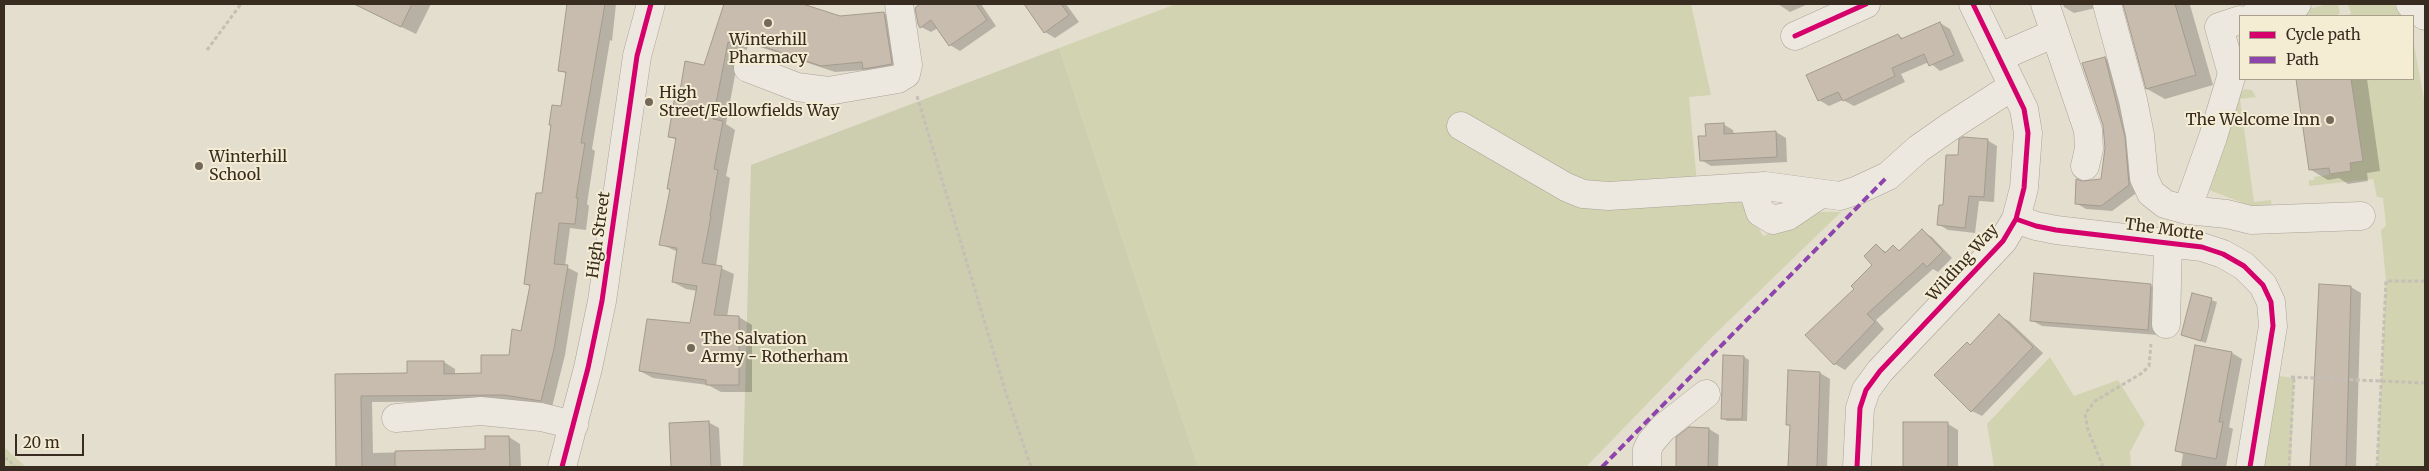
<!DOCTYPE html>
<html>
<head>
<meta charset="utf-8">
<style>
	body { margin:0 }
	#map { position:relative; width:2429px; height:471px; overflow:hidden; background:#e4dece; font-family:Merriweather,serif }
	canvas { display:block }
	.frame { position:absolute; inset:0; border:5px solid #382b1f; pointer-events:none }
	.legend { position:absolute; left:2239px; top:15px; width:175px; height:65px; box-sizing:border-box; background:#f5ecd4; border:1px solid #a99f8c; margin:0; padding:6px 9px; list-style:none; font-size:15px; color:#382b1f }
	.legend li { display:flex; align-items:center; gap:10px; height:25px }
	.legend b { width:25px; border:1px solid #a99f8c }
	.scale { position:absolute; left:15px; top:434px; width:69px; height:22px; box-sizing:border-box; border:2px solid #382b1f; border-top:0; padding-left:6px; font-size:15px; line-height:18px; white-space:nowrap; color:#382b1f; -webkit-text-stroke:4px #f5ecd4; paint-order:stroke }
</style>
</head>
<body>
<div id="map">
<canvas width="2429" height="471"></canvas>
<div class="frame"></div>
<ul class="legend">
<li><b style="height:6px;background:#d6006c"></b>Cycle path</li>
<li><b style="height:6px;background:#8e44ad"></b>Path</li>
</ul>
<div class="scale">20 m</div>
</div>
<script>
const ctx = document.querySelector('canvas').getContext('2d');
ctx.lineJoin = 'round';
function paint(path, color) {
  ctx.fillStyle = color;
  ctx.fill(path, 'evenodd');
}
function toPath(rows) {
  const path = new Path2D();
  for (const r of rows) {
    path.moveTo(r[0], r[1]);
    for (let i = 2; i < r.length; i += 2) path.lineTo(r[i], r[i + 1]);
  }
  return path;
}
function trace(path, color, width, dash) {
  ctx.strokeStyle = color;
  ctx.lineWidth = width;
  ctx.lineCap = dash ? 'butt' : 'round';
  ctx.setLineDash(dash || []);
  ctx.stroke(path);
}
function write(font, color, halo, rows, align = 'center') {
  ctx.font = font + ' Merriweather,serif';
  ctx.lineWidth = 4;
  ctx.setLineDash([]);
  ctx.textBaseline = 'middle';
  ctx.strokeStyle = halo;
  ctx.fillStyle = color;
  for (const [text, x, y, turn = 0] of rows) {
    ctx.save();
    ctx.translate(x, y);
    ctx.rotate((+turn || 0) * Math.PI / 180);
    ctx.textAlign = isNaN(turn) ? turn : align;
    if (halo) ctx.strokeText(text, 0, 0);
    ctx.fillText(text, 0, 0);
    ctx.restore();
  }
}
paint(toPath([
	[1176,4,1691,4,1711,95,1689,97,1699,205,1743,200,1763,236,1820,212,1841,212,1709,340,1586,467,1198,467,1059,48],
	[2327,4,2338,4,2340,13,2336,16,2283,16],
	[2348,4,2392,4,2404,12,2406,16,2349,16,2351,13],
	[2413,39,2425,105,2425,467,2377,467,2386,281,2381,230,2386,226,2383,198,2377,197,2373,179,2309,186,2309,180,2314,180,2314,177,2351,171,2350,163,2363,161,2351,79,2413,79],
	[2245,89,2252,90,2256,97,2240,99,2254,202,2271,200,2272,209,2266,212,2209,190,2240,93],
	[2050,357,2074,396,2118,380,2145,424,2130,452,2131,467,1994,467,1987,424],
	[2279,376,2294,378,2291,467,2264,467],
	[4,447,26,467,4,467]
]), '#d2d4b1');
paint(toPath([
	[1059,48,1198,467,743,467,751,165]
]), '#cdceb0');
paint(toPath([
	[354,4,431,4,416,34],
	[568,4,616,4,612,41,610,40,592,149,595,151,587,204,589,206,586,230,570,228,565,266,578,273,565,355,552,407,517,401,372,402,373,453,487,450,509,437,520,444,521,467,337,467,336,375,408,375,444,362,455,369,455,375,483,375,510,356,522,332,531,287,526,284,562,107,567,74,559,70],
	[726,4,799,4,839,17,884,13,897,20,904,71,877,76,866,70,835,72,748,43,747,50,740,48,726,124,735,130,726,176,730,178,716,266,734,274,727,317,739,317,752,325,752,392,721,392,708,385,653,378,640,371,691,325,697,291,686,289,673,282,678,252,661,244,671,190,668,188,676,140,669,136,681,92,705,66],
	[923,4,981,4,996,26,960,51,950,45,938,28,931,32,921,27,917,8],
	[1027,4,1066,4,1079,22,1055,38,1045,32],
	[1778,4,1808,4,1790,12],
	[2063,4,2099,4,2100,7,2074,13,2064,7],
	[2139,4,2193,4,2190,5,2213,85,2165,99,2147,89,2126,11,2140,8],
	[1940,23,1950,29,1964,61,1940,71,1929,62,1901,74,1905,82,1854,106,1843,100,1829,106,1819,100,1898,35,1904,39],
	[2105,58,2115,64,2139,191,2112,211,2086,209,2076,203,2082,183,2102,181,2106,148],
	[2297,79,2367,79,2380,171,2367,173,2368,181,2348,184,2339,178,2328,180,2311,170],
	[1723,124,1733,130,1734,134,1776,132,1786,138,1787,162,1711,166,1701,160,1707,137],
	[1987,140,1997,146,1994,202,1979,201,1975,233,1948,230,1938,224,1959,157],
	[1922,231,1932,237,1952,258,1938,272,1933,269,1876,320,1884,329,1845,370,1835,364,1807,335,1855,289,1874,265,1876,246,1888,253,1893,247,1901,251],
	[2035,274,2151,286,2161,291,2158,335,2042,326,2031,320],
	[2320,286,2351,287,2361,293,2356,467,2312,467],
	[2193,294,2217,302,2206,343,2182,335],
	[1999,316,2009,321,2043,353,1982,416,1972,411,1971,346],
	[2232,353,2242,359,2229,427,2233,429,2226,467,2181,467,2183,454,2176,450],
	[1744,357,1749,360,1747,421,1727,421,1722,418],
	[1820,373,1830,379,1827,467,1789,467,1791,427,1787,424],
	[708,422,719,428,721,467,672,467,673,454],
	[1905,424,1948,424,1958,430,1958,467,1904,467],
	[1690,428,1709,429,1719,435,1718,467,1677,467,1678,438]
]), '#0003');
const building = toPath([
	[354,4,412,4,401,27,354,4],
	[567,4,605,4,581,143,585,143,576,198,578,198,575,224,559,223,554,264,568,265,554,349,541,401,504,395,361,396,362,467,336,467,335,374,407,373,407,361,444,361,444,374,481,373,481,355,509,355,512,329,521,331,530,285,524,284,527,261,536,193,542,193,551,125,549,125,552,105,561,106,566,72,558,71,567,4],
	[724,4,803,4,840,16,884,12,892,64,863,69,862,62,821,66,735,37,734,44,728,42,713,119,723,121,714,169,718,170,710,216,711,216,702,263,722,266,714,315,739,316,739,385,706,385,706,380,639,371,647,319,690,323,697,286,672,282,677,248,659,245,670,189,667,189,676,138,668,137,676,90,680,91,685,61,704,65,724,4],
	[920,4,976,4,987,20,949,46,931,20,920,28,918,24,915,8,920,4],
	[1024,4,1061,4,1069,15,1044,33,1024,4],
	[2123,4,2175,4,2196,75,2146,89,2123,4],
	[1940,22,1954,55,1929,66,1924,54,1892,68,1895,76,1843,101,1838,92,1818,101,1806,75,1898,34,1901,39,1940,22],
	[2105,57,2125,137,2129,185,2101,206,2075,204,2076,179,2082,181,2101,179,2105,148,2103,125,2082,63,2105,57],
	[2296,79,2351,79,2363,161,2350,163,2351,171,2330,174,2329,168,2309,170,2296,79],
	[1724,123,1724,134,1776,131,1777,157,1700,161,1698,136,1706,136,1705,124,1724,123],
	[1963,137,1988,139,1984,197,1969,196,1965,228,1937,225,1939,205,1943,205,1946,155,1958,155,1959,139,1963,137],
	[1922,229,1943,251,1927,267,1923,263,1867,314,1875,322,1834,365,1805,335,1854,289,1851,286,1872,265,1864,256,1876,244,1885,253,1893,245,1899,251,1922,229],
	[2034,273,2151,284,2148,330,2030,321,2034,273],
	[2319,284,2351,286,2346,467,2310,467,2319,284],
	[2192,293,2212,298,2201,341,2181,335,2192,293],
	[1999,314,2033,347,1971,412,1934,375,1967,342,1970,345,1999,314],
	[2195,345,2232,352,2219,422,2223,422,2216,459,2175,451,2195,345],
	[1723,355,1744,356,1742,419,1721,419,1723,355],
	[1788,370,1820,372,1817,467,1788,467,1790,425,1786,425,1788,370],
	[709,421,711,467,671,467,669,423,709,421],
	[1903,422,1948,422,1948,467,1903,467,1903,422],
	[1689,427,1709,428,1708,467,1676,467,1676,437,1689,427],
	[485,436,509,436,510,467,395,467,395,451,485,449,485,436]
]);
paint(building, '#c8bcaf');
trace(building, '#a49a8d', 1);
const minor = toPath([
	[2045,4,2088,130,2089,149,2085,166],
	[2107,4,2133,100,2140,135,2144,178,2151,193,2165,204,2187,210,2227,214,2251,220,2361,216],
	[2410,4,2425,16],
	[2254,16,2297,4],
	[1795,36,1866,4],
	[2000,57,2053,34],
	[748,68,797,87,828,91,898,79,906,74,908,65,899,4],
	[1461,126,1566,187,1583,194,1609,196,1765,186,1840,196,1858,190,1888,176,1918,149,1951,126,2013,86],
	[1752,187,1760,212,1773,220,1788,216,1819,195],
	[2187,210,2213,137,2232,74,2219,27,2240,20],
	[2016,219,2036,226,2056,230,2202,247,2223,254,2244,266,2263,285,2271,302,2273,326,2250,467],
	[2166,324,2168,242],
	[396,418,481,411,541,417,574,425],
	[562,467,588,368,602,301,637,56,651,4],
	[1647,467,1647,450,1651,442,1663,428,1706,394],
	[1857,467,1860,408,1866,390,1880,371,2003,241,2016,219,2024,188,2028,133,2024,109,1973,4]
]);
trace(minor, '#a9a397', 29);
trace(toPath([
	[207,50,241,4],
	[917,96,1004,387,1031,467],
	[2291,377,2425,383],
	[4,459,8,459,15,467],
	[2103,467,2088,430,2085,414,2095,401,2142,373,2149,366,2151,344],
	[2289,467,2294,378],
	[2377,467,2386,281,2425,281]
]), '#c5bfb6', 3, [4, 2.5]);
trace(minor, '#ece8df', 28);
trace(toPath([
	[1602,467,1888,176]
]), '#8e44ad', 4, [8, 4]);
trace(toPath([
	[1795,36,1866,4],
	[2016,219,2036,226,2056,230,2202,247,2223,254,2244,266,2263,285,2271,302,2273,326,2250,467],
	[562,467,588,368,602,301,637,56,651,4],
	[1857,467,1860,408,1866,390,1880,371,2003,241,2016,219,2024,188,2028,133,2024,109,1973,4]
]), '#d6006c', 5);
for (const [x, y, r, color] of [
	[768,23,5,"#746a5c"],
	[649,102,5,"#746a5c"],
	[2330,120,5,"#746a5c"],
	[199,166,5,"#746a5c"],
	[691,348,5,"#746a5c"]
]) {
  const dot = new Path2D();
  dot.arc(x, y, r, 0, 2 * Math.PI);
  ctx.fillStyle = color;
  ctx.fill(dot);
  trace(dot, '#f5ecd4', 2);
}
write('16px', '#382b1f', '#f5ecd4', [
	["Winterhill",768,40,"center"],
	["Pharmacy",768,58,"center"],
	["High",659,93],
	["Street/Fellowfields Way",659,111],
	["The Welcome Inn",2320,120,"right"],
	["Winterhill",209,157],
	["School",209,175],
	["The Salvation",701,339],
	["Army - Rotherham",701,357]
], 'left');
write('16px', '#382b1f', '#f5ecd4', [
	["The Motte",2164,230,8],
	["High Street",599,235,-82],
	["Wilding Way",1963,263,-48]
]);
</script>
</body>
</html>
